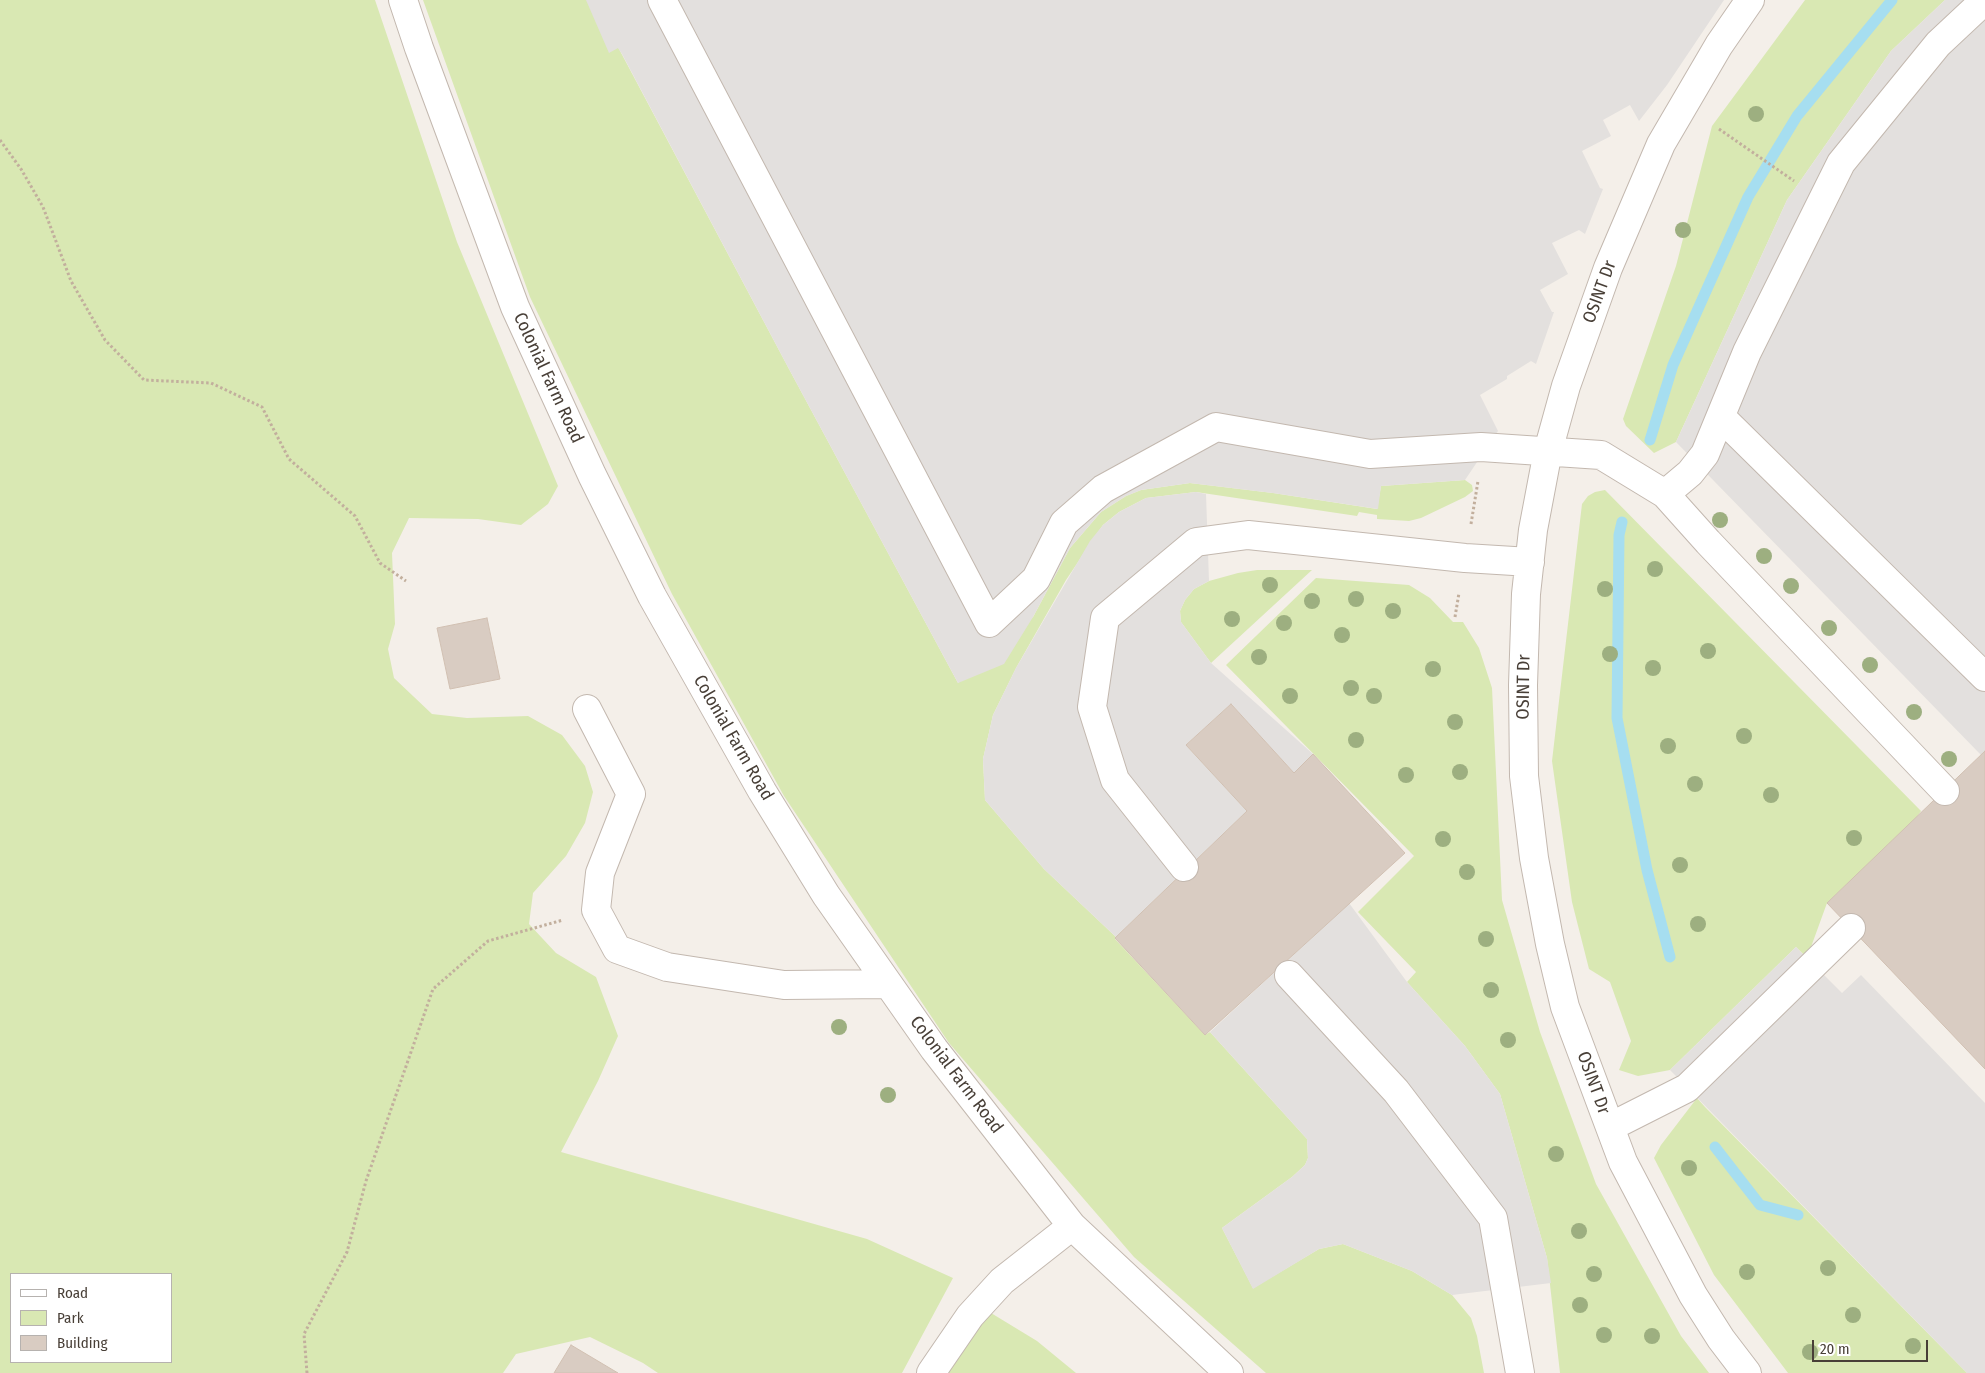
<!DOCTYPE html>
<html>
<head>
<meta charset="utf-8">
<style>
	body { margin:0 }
	#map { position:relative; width:1985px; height:1373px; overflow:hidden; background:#f4efe9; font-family:"Fira Sans Condensed",sans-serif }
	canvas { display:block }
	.legend { position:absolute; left:10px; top:1273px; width:162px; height:90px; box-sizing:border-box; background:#fff; border:1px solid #b6b2af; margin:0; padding:6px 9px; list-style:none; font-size:15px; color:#483f37 }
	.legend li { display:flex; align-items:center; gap:10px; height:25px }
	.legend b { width:25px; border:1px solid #b6b2af }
	.scale { position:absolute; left:1812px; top:1340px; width:116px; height:22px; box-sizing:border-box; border:2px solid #483f37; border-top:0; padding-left:6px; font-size:15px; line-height:18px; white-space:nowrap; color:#483f37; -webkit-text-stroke:4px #fff; paint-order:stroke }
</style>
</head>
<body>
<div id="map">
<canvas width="1985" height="1373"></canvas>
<ul class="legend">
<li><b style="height:6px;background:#fff"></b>Road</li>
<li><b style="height:14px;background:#d9e8b3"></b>Park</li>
<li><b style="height:14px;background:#d9ccc2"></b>Building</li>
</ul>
<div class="scale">20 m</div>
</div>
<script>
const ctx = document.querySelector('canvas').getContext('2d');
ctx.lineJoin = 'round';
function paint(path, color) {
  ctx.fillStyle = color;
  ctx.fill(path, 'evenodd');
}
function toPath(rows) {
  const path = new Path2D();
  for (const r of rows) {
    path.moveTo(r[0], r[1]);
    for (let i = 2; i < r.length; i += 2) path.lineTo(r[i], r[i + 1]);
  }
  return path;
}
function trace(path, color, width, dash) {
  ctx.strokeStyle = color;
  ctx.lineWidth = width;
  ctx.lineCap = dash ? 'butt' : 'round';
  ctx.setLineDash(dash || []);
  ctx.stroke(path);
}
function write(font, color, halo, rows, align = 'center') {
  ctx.font = font + ' "Fira Sans Condensed",sans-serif';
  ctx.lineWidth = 5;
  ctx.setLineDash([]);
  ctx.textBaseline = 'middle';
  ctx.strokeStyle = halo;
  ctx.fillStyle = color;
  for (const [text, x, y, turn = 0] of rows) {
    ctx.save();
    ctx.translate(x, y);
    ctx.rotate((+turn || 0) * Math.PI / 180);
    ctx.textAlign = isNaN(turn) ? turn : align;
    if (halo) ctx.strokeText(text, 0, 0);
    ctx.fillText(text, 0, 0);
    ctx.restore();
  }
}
paint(toPath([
	[0,0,375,0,457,242,558,486,548,504,521,525,478,519,409,518,392,553,395,624,388,649,394,678,432,714,467,718,528,716,562,735,585,766,593,792,585,823,566,856,533,893,529,924,556,953,596,977,618,1036,598,1081,561,1152,867,1239,953,1278,902,1373,658,1373,643,1363,590,1337,516,1354,503,1373,0,1373],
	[11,1274,171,1274,171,1362,11,1362],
	[423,0,593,0,789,369,958,683,1033,617,1070,548,1101,512,1126,496,1141,490,1190,483,1273,493,1377,509,1381,486,1465,480,1472,485,1473,491,1465,497,1421,518,1409,521,1377,519,1377,515,1359,512,1357,516,1196,492,1146,498,1119,512,1103,525,1066,580,1016,668,993,715,983,759,985,800,1044,869,1116,937,1115,939,1205,1035,1210,1032,1307,1139,1308,1158,1305,1165,1292,1177,1222,1228,1253,1288,1319,1249,1343,1244,1412,1271,1452,1295,1471,1318,1477,1336,1484,1373,1266,1373,1134,1257,949,1043,784,796,672,594,530,297],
	[1805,0,1945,0,1891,51,1787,200,1676,442,1654,453,1626,426,1623,419,1676,266,1712,126],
	[1605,490,1921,811,1915,820,1827,903,1807,958,1796,947,1670,1070,1638,1076,1619,1070,1631,1041,1610,982,1589,969,1572,902,1552,761,1582,504,1588,496,1595,492],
	[1257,570,1312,570,1211,663,1181,622,1180,611,1185,600,1194,589,1209,581,1238,573],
	[1316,578,1409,585,1430,598,1453,622,1463,622,1479,648,1492,688,1502,900,1540,1032,1596,1184,1681,1336,1709,1373,1560,1373,1547,1258,1500,1094,1465,1046,1407,982,1416,972,1358,912,1414,856,1226,665],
	[1697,1098,1705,1107,1967,1373,1788,1373,1714,1275,1654,1158,1661,1145],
	[991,1313,1037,1341,1076,1373,944,1373,972,1332]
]), '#d9e8b3');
paint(toPath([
	[586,0,1724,0,1667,85,1639,121,1630,105,1603,120,1611,136,1582,151,1600,188,1603,189,1585,234,1579,230,1552,243,1568,274,1540,290,1552,312,1554,312,1536,364,1531,361,1507,376,1507,379,1480,395,1498,431,1465,480,1381,486,1378,509,1273,493,1190,483,1141,490,1126,496,1101,512,1070,548,1033,617,1004,664,958,683,789,369,622,54,618,48,609,53],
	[1945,0,1985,0,1985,751,1981,755,1676,442,1787,200,1891,51],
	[1196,492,1206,494,1209,581,1194,589,1185,600,1180,611,1181,622,1211,663,1313,754,1294,773,1231,704,1186,745,1247,811,1116,937,1044,869,985,800,983,759,993,715,1016,668,1090,541,1103,525,1119,512,1146,498],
	[1349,903,1407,982,1465,1046,1500,1094,1547,1258,1551,1283,1452,1295,1412,1271,1343,1244,1319,1249,1253,1289,1222,1228,1292,1177,1305,1165,1308,1158,1307,1139,1210,1032],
	[1796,947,1842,993,1861,975,1985,1103,1985,1373,1967,1373,1670,1070]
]), '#e3e0de');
trace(toPath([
	[1650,440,1673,365,1748,197,1797,116,1892,0],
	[1622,522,1619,535,1617,718,1647,870,1670,957],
	[1715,1147,1760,1205,1798,1215]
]), '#a6def0', 11);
const building = toPath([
	[487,618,500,679,450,689,437,628,487,618],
	[1231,704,1294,773,1313,754,1405,853,1205,1035,1115,938,1247,811,1186,745,1231,704],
	[1985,751,1985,1069,1827,903,1985,751],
	[571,1345,618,1373,554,1373,571,1345]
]);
paint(building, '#d9ccc2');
trace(building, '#d1c0b2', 1);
const minor = toPath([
	[403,0,419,48,515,307,592,475,652,596,762,791,826,895,934,1049,1072,1226,1229,1373],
	[662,0,989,623,1036,579,1064,523,1103,489,1216,427,1370,454,1481,447,1601,455,1665,494,1708,542,1945,791],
	[1721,417,1985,677],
	[1665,494,1690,473,1705,454,1747,352,1841,163,1938,44,1985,0],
	[587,709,631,794,600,873,596,910,617,949,667,967,784,985,888,984],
	[1184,867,1115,780,1092,707,1105,618,1196,542,1248,535,1465,558,1530,562],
	[1289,975,1396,1091,1493,1218,1520,1373],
	[1610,1127,1687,1088,1851,928],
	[931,1373,970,1316,1002,1281,1072,1226],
	[1747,1373,1721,1339,1693,1295,1623,1162,1565,1007,1550,944,1534,858,1524,776,1523,685,1526,594,1533,530,1548,451,1566,386,1608,268,1661,144,1719,45,1750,0]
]);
trace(minor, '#c3b8af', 30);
trace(toPath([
	[1719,129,1794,181],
	[0,140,21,169,43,207,71,281,105,340,144,380,211,383,262,407,289,459,355,516,380,563,406,581],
	[1471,524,1478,481],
	[1455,617,1459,593],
	[307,1373,304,1334,347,1252,366,1181,433,989,488,941,563,920]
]), '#c2af9d', 3, [2.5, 2.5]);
trace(minor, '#fff', 28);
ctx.fillStyle = '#9daf80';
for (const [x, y] of [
	[1756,114],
	[1683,230],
	[1720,520],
	[1764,556],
	[1655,569],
	[1270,585],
	[1791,586],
	[1605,589],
	[1356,599],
	[1312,601],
	[1393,611],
	[1232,619],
	[1284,623],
	[1829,628],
	[1342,635],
	[1708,651],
	[1610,654],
	[1259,657],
	[1870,665],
	[1653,668],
	[1433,669],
	[1351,688],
	[1290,696],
	[1374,696],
	[1914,712],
	[1455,722],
	[1744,736],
	[1356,740],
	[1668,746],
	[1949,759],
	[1460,772],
	[1406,775],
	[1695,784],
	[1771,795],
	[1854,838],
	[1443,839],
	[1680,865],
	[1467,872],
	[1698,924],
	[1486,939],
	[1491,990],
	[839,1027],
	[1508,1040],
	[888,1095],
	[1556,1154],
	[1689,1168],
	[1579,1231],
	[1828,1268],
	[1747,1272],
	[1594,1274],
	[1580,1305],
	[1853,1315],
	[1604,1335],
	[1652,1336],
	[1913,1346],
	[1810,1352]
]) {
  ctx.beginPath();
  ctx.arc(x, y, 8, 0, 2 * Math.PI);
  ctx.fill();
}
write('18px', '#483f37', '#fff', [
	["OSINT Dr",1600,292,-70],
	["Colonial Farm Road",548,378,65],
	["OSINT Dr",1524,687,-89],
	["Colonial Farm Road",733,738,60],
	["Colonial Farm Road",956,1075,53],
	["OSINT Dr",1593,1083,70]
]);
</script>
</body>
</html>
